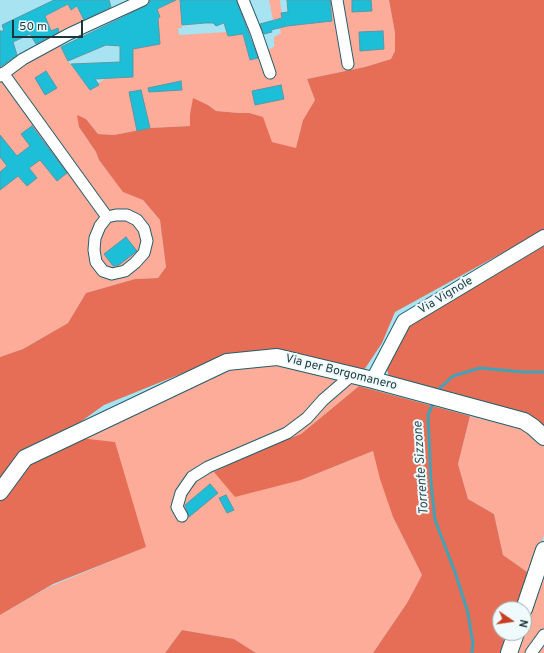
<!DOCTYPE html>
<html>
<head>
<meta charset="utf-8">
<style>
	body { margin:0 }
	#map { position:relative; width:544px; height:653px; overflow:hidden; background:#a7e3f0; font-family:Overpass,sans-serif }
	canvas { display:block }
	.north { position:absolute; left:492px; top:601px; width:40px; height:40px; box-sizing:border-box; background:#effafd; border:1px solid #9bacaf; border-radius:50%; rotate:103deg; font-size:11px; font-weight:700; line-height:16px; text-align:center; color:#1d363b }
	.north::after { content:''; display:block; margin:auto; width:14px; height:18px; background:#c93e23; clip-path:polygon(50% 0,100% 100%,50% 72%,0 100%) }
	.scale { position:absolute; left:12px; top:20px; width:71px; height:18px; box-sizing:border-box; border:2px solid #1d363b; border-top:0; padding-left:5px; font-size:12px; line-height:14px; white-space:nowrap; color:#1d363b; -webkit-text-stroke:3px #effafd; paint-order:stroke }
</style>
</head>
<body>
<div id="map">
<canvas width="544" height="653"></canvas>
<div class="north">N</div>
<div class="scale">50 m</div>
</div>
<script>
const ctx = document.querySelector('canvas').getContext('2d');
ctx.lineJoin = 'round';
function paint(path, color) {
  ctx.fillStyle = color;
  ctx.fill(path, 'evenodd');
}
function toPath(rows) {
  const path = new Path2D();
  for (const r of rows) {
    path.moveTo(r[0], r[1]);
    for (let i = 2; i < r.length; i += 2) path.lineTo(r[i], r[i + 1]);
  }
  return path;
}
function trace(path, color, width, dash) {
  ctx.strokeStyle = color;
  ctx.lineWidth = width;
  ctx.lineCap = dash ? 'butt' : 'round';
  ctx.setLineDash(dash || []);
  ctx.stroke(path);
}
function write(font, color, halo, rows, align = 'center') {
  ctx.font = font + ' Overpass,sans-serif';
  ctx.lineWidth = 4;
  ctx.setLineDash([]);
  ctx.textBaseline = 'middle';
  ctx.strokeStyle = halo;
  ctx.fillStyle = color;
  for (const [text, x, y, turn = 0] of rows) {
    ctx.save();
    ctx.translate(x, y);
    ctx.rotate((+turn || 0) * Math.PI / 180);
    ctx.textAlign = isNaN(turn) ? turn : align;
    if (halo) ctx.strokeText(text, 0, 0);
    ctx.fillText(text, 0, 0);
    ctx.restore();
  }
}
paint(toPath([
	[176,0,179,0,181,12,182,28,178,28,179,35,227,32,228,36,243,34,250,60,260,57,269,49,274,47,274,37,281,33,277,19,273,20,269,0,280,0,283,26,332,21,330,0,389,0,395,33,395,51,391,59,365,67,307,79,315,100,303,120,296,149,272,142,249,113,239,113,216,111,208,105,194,99,190,114,191,126,150,128,114,135,98,134,86,119,79,127,96,152,99,160,123,191,143,200,160,220,166,267,158,278,135,279,86,293,68,323,23,349,0,357,0,78,59,43,68,61,90,90,99,85,98,83,105,79,132,77,134,21,150,21,160,17,156,6,162,4,166,5],
	[68,4,71,10,77,7,86,24,61,36,58,28,51,31,49,25,46,26,39,20],
	[276,363,359,386,301,434,258,451,301,480,373,451,393,517,422,575,407,603,373,653,256,653,234,639,182,630,165,653,0,653,0,615,49,587,145,547,79,438,226,366],
	[470,416,518,428,544,443,544,535,530,574,503,555,494,514,468,499,458,464],
	[544,566,544,653,513,653,520,633,524,633,524,620]
]), '#feac9a');
paint(toPath([
	[389,0,544,0,544,230,395,312,382,343,364,370,225,356,104,405,61,436,115,442,146,547,53,584,0,615,0,357,23,349,68,323,86,293,135,279,158,278,166,267,160,220,143,200,123,192,99,160,96,152,79,127,77,115,86,119,98,134,114,135,150,128,190,126,190,114,193,98,208,105,216,111,239,113,249,113,263,117,272,142,296,148,303,120,315,100,307,79,365,67,391,59,395,51,395,33],
	[544,246,544,431,392,385,386,367,409,325],
	[359,386,470,416,458,464,468,499,494,514,503,555,530,574,518,609,500,609,500,633,509,633,502,653,373,653,407,603,422,575,393,517,380,479,373,451,301,480,235,497,214,472,258,451,301,434],
	[182,630,234,639,256,653,165,653]
]), '#e76e56');
trace(toPath([
	[437,393,440,388,453,376,480,368,523,372,544,372],
	[434,402,428,415,431,483,435,520,456,575,468,613,473,644,472,653]
]), '#42a3b6', 3);
const building = toPath([
	[54,0,109,0,111,7,84,20,77,6,71,10,68,4,45,16,51,31,58,28,59,32,36,44,30,34,13,42,17,55,0,67,0,31,4,31,2,25,54,0],
	[150,0,176,0,157,9,160,17,158,18,160,44,133,49,133,77,95,79,99,85,90,90,71,64,120,62,120,46,106,45,68,61,61,47,146,6,149,4,150,0],
	[180,0,236,0,258,58,250,60,243,34,228,36,224,23,216,26,213,23,205,23,182,25,180,0],
	[287,0,330,0,332,21,287,26,271,30,272,32,264,34,260,24,282,18,281,13,288,12,287,0],
	[352,0,371,0,372,11,352,12,352,0],
	[383,31,384,49,360,51,359,32,383,31],
	[46,71,57,88,45,95,35,78,46,71],
	[181,81,182,90,149,92,148,88,181,81],
	[281,85,284,99,255,105,252,91,281,85],
	[141,90,150,128,137,131,129,92,141,90],
	[32,126,67,173,57,181,40,160,29,168,37,178,27,186,18,176,0,190,0,172,7,166,0,157,0,135,17,156,30,146,21,134,32,126],
	[126,237,137,251,119,265,113,266,104,254,126,237],
	[210,484,218,493,189,517,185,505,210,484],
	[226,495,234,510,227,513,219,498,226,495]
]);
paint(building, '#1dbed8');
trace(building, '#5d97a4', 1);
const minor = toPath([
	[243,0,256,32,270,73],
	[337,0,348,64],
	[3,73,107,217,100,226,95,238,94,250,96,262,103,271,112,274,125,271,135,263,144,253,147,241,144,229,137,220,127,215,116,215,107,217],
	[0,76,23,59,69,34,143,0],
	[182,516,177,507,181,493,192,477,208,467,287,433,307,418,323,400,352,375],
	[531,653,544,635]
]);
const tertiary = toPath([
	[373,380,404,321,544,237]
]);
const secondary = toPath([
	[0,492,25,458,227,362,277,357,373,380,524,421,533,427,544,437],
	[524,609,544,550],
	[509,653,516,633]
]);
trace(minor, '#235e6a', 13);
trace(tertiary, '#235e6a', 16);
trace(secondary, '#235e6a', 18);
trace(minor, '#fff', 11);
trace(tertiary, '#fff', 14);
trace(secondary, '#fff', 16);
write('12px', '#1d363b', '#effafd', [
	["Via Vignole",446,296,-31],
	["Via per Borgomanero",341,373,14]
]);
write('italic 13px', '#314f55', '#effafd', [
	["Torrente Sizzone",422,468,-94]
]);
</script>
</body>
</html>
